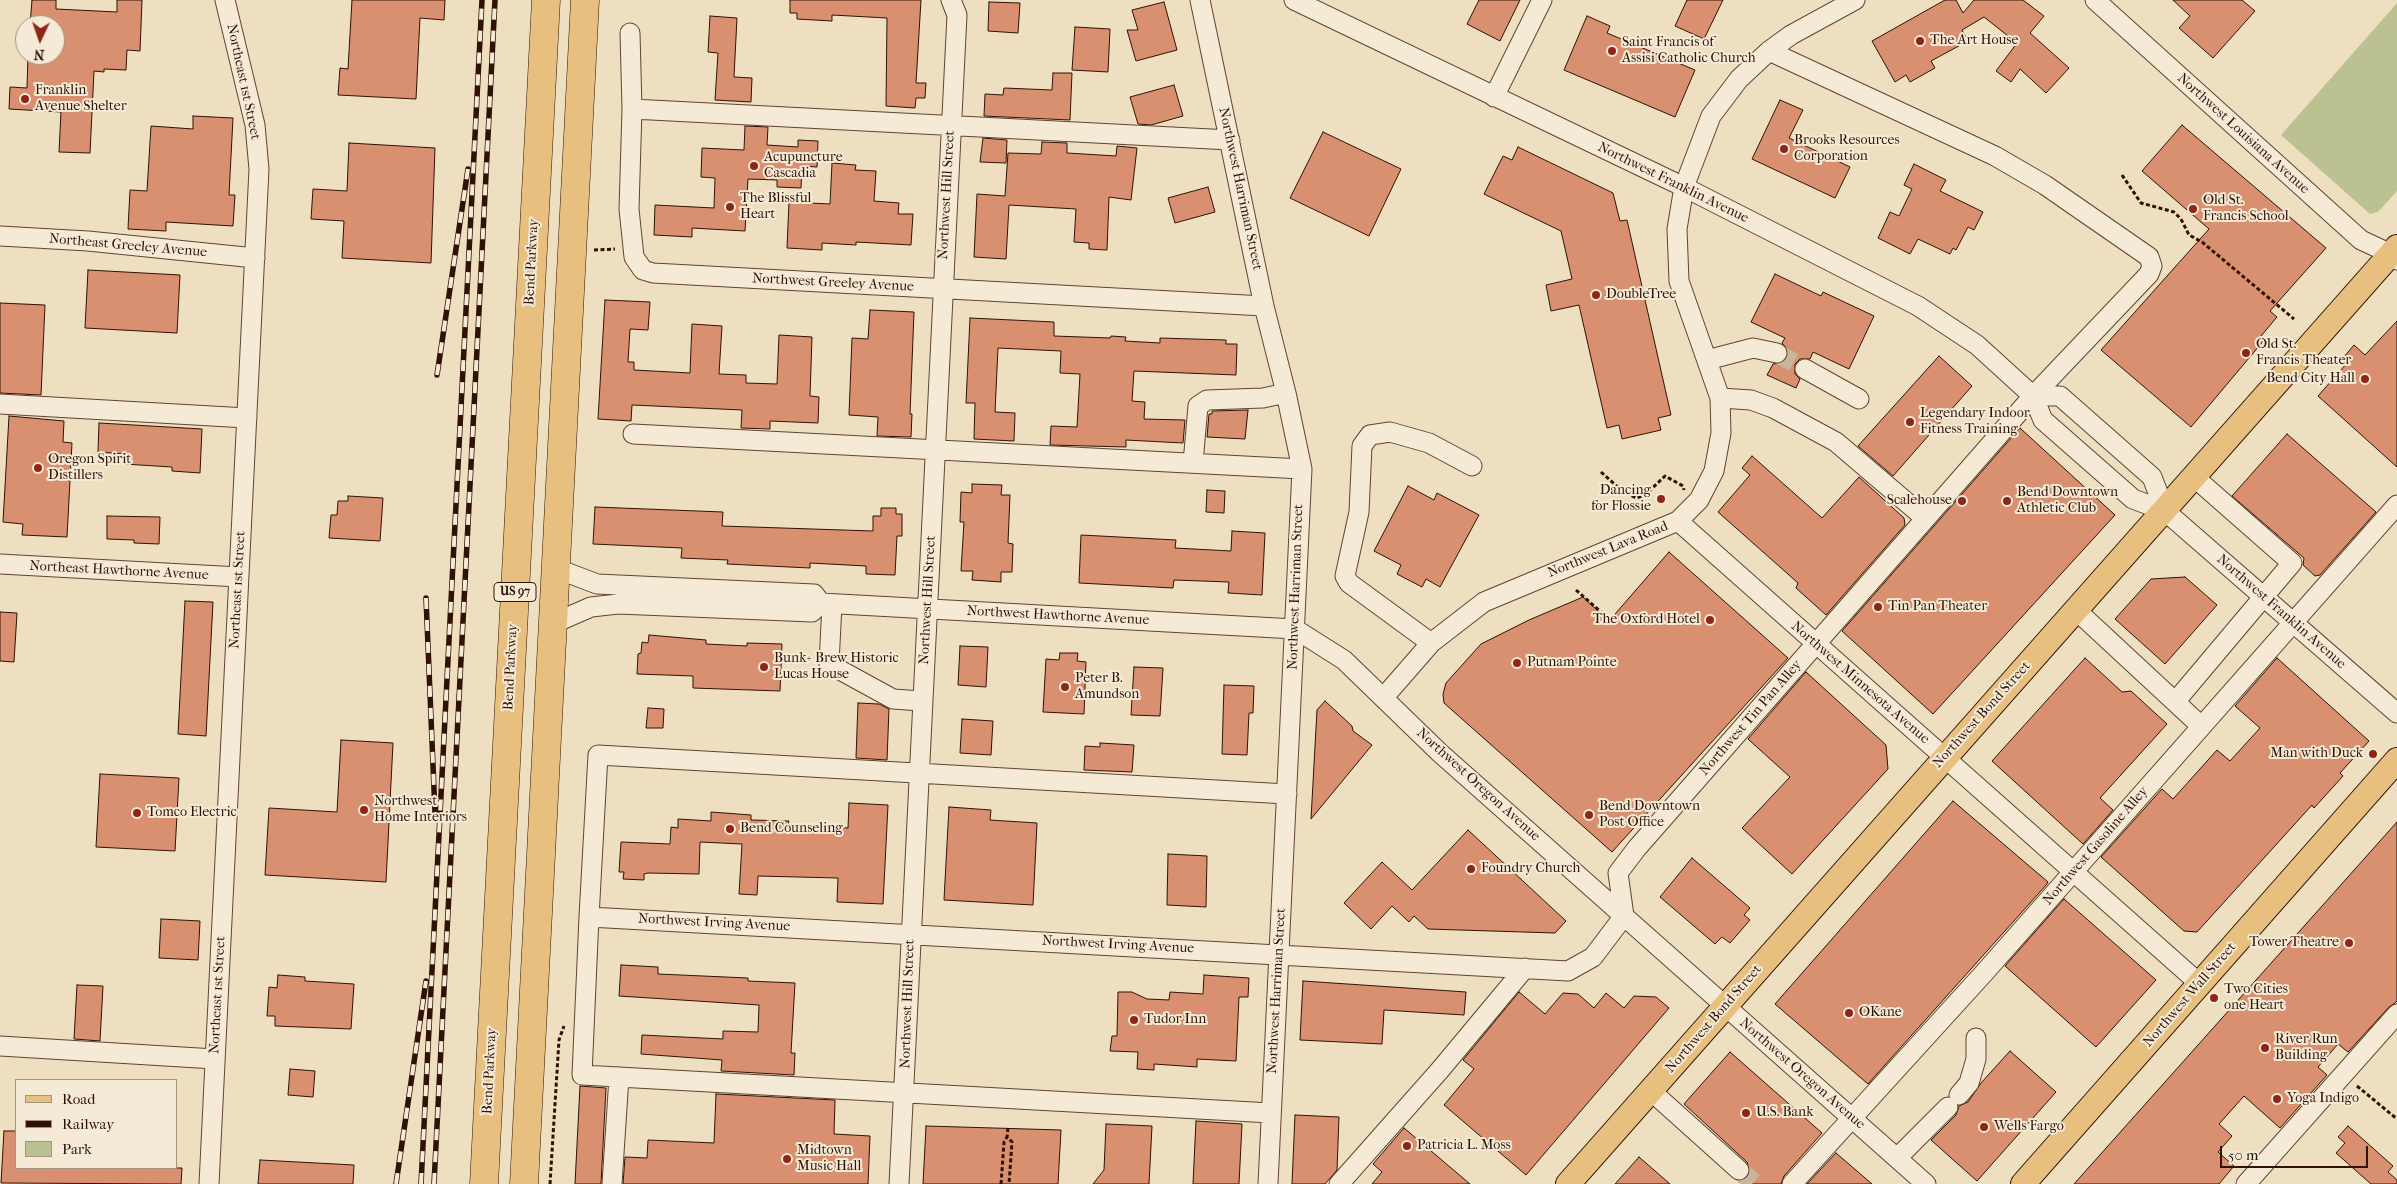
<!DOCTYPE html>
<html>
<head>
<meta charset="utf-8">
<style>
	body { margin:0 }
	#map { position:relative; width:2397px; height:1184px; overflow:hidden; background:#eedfc0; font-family:"IM FELL French Canon",serif }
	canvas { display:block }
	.legend { position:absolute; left:15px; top:1079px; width:162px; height:90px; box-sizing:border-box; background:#f4ead6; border:1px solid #a69382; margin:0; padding:6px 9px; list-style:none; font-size:15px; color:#301103 }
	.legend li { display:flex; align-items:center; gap:10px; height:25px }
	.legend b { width:25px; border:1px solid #a69382 }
	.north { position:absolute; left:15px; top:15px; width:50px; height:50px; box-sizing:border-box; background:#f4ead6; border:1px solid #a69382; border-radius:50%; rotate:183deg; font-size:14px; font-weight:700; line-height:20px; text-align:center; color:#301103 }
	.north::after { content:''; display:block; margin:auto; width:18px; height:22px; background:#8f2418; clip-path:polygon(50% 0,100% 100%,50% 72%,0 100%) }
	.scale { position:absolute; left:2220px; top:1146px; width:148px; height:22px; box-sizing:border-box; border:2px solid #301103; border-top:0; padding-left:6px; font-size:15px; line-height:18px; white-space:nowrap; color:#301103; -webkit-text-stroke:4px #f4ead6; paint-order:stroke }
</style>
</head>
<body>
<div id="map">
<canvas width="2397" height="1184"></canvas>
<ul class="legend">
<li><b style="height:6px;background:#e7c080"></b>Road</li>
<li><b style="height:6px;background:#301103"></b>Railway</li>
<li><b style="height:14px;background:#bbc190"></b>Park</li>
</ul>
<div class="north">N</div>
<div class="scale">50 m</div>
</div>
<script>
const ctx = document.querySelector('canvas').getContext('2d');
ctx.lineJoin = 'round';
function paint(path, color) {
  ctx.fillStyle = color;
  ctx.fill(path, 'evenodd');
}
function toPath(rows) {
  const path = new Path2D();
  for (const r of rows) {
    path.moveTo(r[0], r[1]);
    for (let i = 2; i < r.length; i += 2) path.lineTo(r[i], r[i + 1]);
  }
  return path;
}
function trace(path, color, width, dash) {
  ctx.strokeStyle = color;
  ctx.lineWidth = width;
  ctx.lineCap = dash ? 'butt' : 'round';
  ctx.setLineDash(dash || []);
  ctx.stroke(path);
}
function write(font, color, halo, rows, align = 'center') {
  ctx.font = font + ' "IM FELL French Canon",serif';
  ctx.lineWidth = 4;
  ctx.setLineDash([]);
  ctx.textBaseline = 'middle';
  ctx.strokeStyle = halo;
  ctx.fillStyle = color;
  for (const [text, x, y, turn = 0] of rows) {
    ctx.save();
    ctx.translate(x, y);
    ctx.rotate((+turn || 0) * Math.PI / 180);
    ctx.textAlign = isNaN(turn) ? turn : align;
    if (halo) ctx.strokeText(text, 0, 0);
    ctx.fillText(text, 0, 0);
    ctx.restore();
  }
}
paint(toPath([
	[2397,3,2397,191,2378,212,2370,214,2281,135]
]), '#bbc190');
const building = toPath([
	[32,0,56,0,56,9,117,12,117,0,142,0,140,51,127,50,126,70,104,69,104,72,94,71,90,153,59,152,61,112,9,109,10,87,27,88,28,55,55,55,55,25,30,25,32,0],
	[352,0,445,0,444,20,420,18,416,99,338,95,340,68,348,69,352,0],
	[790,0,921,0,916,83,926,83,925,98,916,98,915,108,886,106,887,18,832,15,832,21,797,19,797,13,790,13,790,0],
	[1479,0,1520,0,1500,41,1467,24,1479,0],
	[1687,0,1723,0,1704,39,1675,26,1687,0],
	[1945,0,1956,0,1963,13,1974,0,2023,0,2044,16,2030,33,2069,68,2046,93,2020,69,2011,82,1996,71,2017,43,1984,17,1962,30,1968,41,1931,61,1935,68,1910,82,1906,75,1895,82,1872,41,1945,0],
	[2173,0,2242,0,2255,11,2213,58,2179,28,2190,16,2173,0],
	[989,2,1020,3,1018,33,988,31,989,2],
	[1164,2,1177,50,1136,61,1127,30,1138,30,1132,10,1164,2],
	[710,16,737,18,734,77,752,78,751,102,715,100,718,53,708,52,710,16],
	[1587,16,1610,26,1607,33,1695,70,1675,117,1564,70,1587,16],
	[1075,27,1110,29,1108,72,1072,70,1075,27],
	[1053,73,1072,73,1070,120,984,116,985,94,1003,95,1004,88,1052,90,1053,73],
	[1174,85,1183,116,1151,125,1138,124,1130,97,1174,85],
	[1780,100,1803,110,1789,138,1850,167,1835,198,1752,159,1780,100],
	[193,116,233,118,229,195,235,195,233,226,166,222,166,231,128,229,130,190,147,191,151,126,193,129,193,116],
	[2182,125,2326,248,2270,311,2277,317,2261,336,2265,339,2191,427,2101,350,2209,229,2142,171,2182,125],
	[745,126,768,127,767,145,798,147,798,140,818,141,817,167,802,166,801,188,777,187,777,180,748,179,745,231,692,228,692,237,654,235,655,205,714,208,715,178,701,177,702,148,744,150,745,126],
	[1323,132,1401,169,1369,236,1290,198,1323,132],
	[983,138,1007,140,1006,163,980,162,983,138],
	[1042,142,1067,143,1067,153,1116,156,1117,146,1137,148,1131,200,1109,197,1107,250,1089,249,1089,243,1074,242,1076,209,1009,205,1006,259,974,257,977,194,1005,196,1008,153,1041,154,1042,142],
	[349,143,435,148,431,263,342,258,344,221,311,219,313,189,347,191,349,143],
	[1518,147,1613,193,1620,221,1627,220,1671,415,1658,418,1661,430,1622,439,1619,425,1607,428,1579,305,1551,311,1546,285,1572,279,1561,231,1484,194,1503,156,1512,160,1518,147],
	[832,163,856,165,855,170,876,171,874,201,899,203,898,214,913,214,911,245,856,242,856,245,822,243,822,250,787,248,789,202,830,204,832,163],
	[1914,164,1946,180,1940,191,1983,212,1974,230,1968,227,1956,250,1953,248,1950,254,1918,239,1910,254,1878,238,1890,212,1899,216,1912,189,1904,185,1914,164],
	[1208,187,1215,212,1175,223,1168,198,1208,187],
	[88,270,180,275,177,333,85,328,88,270],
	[1775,274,1821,296,1823,292,1874,316,1849,369,1813,352,1810,359,1800,359,1795,364,1795,374,1800,379,1796,388,1767,375,1773,364,1781,363,1788,356,1787,349,1782,343,1785,338,1751,322,1775,274],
	[605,300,650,302,648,330,630,329,628,362,634,362,634,370,690,373,692,324,722,326,719,374,746,375,746,383,777,384,779,335,812,337,810,396,819,397,818,423,770,421,770,429,741,428,742,410,632,405,631,421,598,419,605,300],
	[0,303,45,305,41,395,0,393,0,303],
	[870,310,914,312,910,414,912,414,911,437,877,436,878,417,849,415,852,338,868,339,870,310],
	[970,318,1054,322,1054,336,1110,338,1111,336,1126,337,1125,341,1160,343,1160,338,1226,340,1226,344,1237,344,1236,375,1134,371,1132,401,1145,402,1144,419,1185,420,1183,443,1126,440,1126,447,1050,445,1051,426,1077,427,1080,374,1060,373,1061,351,998,348,995,412,1015,413,1014,441,974,439,975,403,966,403,970,318],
	[2397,321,2397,467,2318,396,2348,362,2343,358,2354,345,2365,355,2397,321],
	[1939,356,1972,386,1893,476,1858,446,1939,356],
	[1248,410,1245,439,1207,437,1209,414,1212,414,1212,411,1248,410],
	[9,416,64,421,63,442,72,443,67,537,22,535,23,524,3,522,9,416],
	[99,423,202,429,200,473,172,471,172,467,124,464,124,454,98,452,99,423],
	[2020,428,2115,515,1933,714,1842,631,2020,428],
	[2287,434,2376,512,2320,575,2315,576,2303,565,2304,558,2232,496,2287,434],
	[1752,456,1822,518,1859,477,1904,518,1905,525,1826,615,1796,588,1798,583,1718,512,1750,475,1742,468,1752,456],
	[972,484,1002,485,1001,495,1010,495,1008,543,1013,544,1012,572,1001,572,1001,582,972,580,973,571,961,571,964,522,960,522,961,492,972,493,972,484],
	[1408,486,1434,500,1437,493,1479,515,1440,587,1426,579,1422,587,1397,574,1401,565,1374,551,1408,486],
	[1207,490,1225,491,1224,513,1206,512,1207,490],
	[348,496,383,498,380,541,329,538,331,515,337,515,338,501,348,501,348,496],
	[595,507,723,512,722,526,873,531,873,516,881,516,881,508,896,508,896,514,902,514,902,536,897,536,895,575,866,574,866,566,810,563,810,568,727,564,728,560,681,558,682,548,593,544,595,507],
	[107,516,160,517,159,544,134,543,134,540,107,539,107,516],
	[1232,531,1265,533,1262,595,1228,593,1229,582,1174,580,1173,588,1079,583,1081,535,1176,540,1175,548,1231,551,1232,531],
	[1669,552,1788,658,1612,852,1444,703,1443,694,1446,683,1481,644,1529,620,1583,597,1609,621,1669,552],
	[2185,577,2217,605,2165,664,2115,619,2151,579,2185,577],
	[185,601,213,602,206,736,178,734,185,601],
	[0,612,17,613,14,662,0,661,0,612],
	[649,635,706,640,706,644,747,646,747,643,782,644,780,691,693,688,693,676,637,674,638,654,641,653,642,642,648,643,649,635],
	[960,646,988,647,986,687,958,685,960,646],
	[1060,653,1078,653,1077,661,1086,662,1084,714,1043,712,1046,659,1059,660,1060,653],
	[2085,658,2122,692,2131,691,2167,724,2100,798,2113,810,2083,844,1992,761,2085,658],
	[2277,658,2369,741,2340,773,2343,776,2314,808,2312,805,2197,932,2184,931,2101,857,2162,789,2173,799,2217,750,2230,761,2260,728,2235,706,2277,658],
	[1134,667,1163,668,1160,716,1131,715,1134,667],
	[1806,672,1886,745,1888,769,1792,874,1742,828,1790,777,1748,739,1806,672],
	[1224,685,1254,686,1253,713,1249,713,1247,755,1222,754,1224,685],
	[1325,701,1352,726,1353,731,1372,745,1311,819,1317,710,1325,701],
	[858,703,879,704,889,709,887,760,856,758,858,703],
	[648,708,664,709,663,728,646,728,648,708],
	[962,719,993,721,991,755,960,753,962,719],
	[341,740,393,743,386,882,265,875,269,808,337,812,341,740],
	[1100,743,1134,745,1132,772,1084,770,1085,746,1100,747,1100,743],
	[100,774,179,778,175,851,96,847,100,774],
	[1953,801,2048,882,2047,884,1868,1084,1775,1004,1953,801],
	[849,803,888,805,883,904,837,902,838,878,758,876,757,895,739,894,742,844,700,842,699,874,648,873,644,874,644,880,623,879,624,872,619,872,621,842,670,844,671,827,678,828,678,819,711,821,711,812,751,815,751,820,789,821,788,825,848,828,849,803],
	[949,807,991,810,990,820,1037,823,1033,905,944,900,949,807],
	[2397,822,2397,1001,2395,1003,2389,1007,2348,1052,2338,1044,2318,1067,2327,1075,2280,1128,2244,1096,2219,1124,2232,1136,2218,1152,2234,1166,2219,1184,2074,1184,2397,822],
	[1468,830,1566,921,1555,933,1428,929,1414,916,1409,922,1392,906,1371,929,1344,903,1382,862,1412,890,1468,830],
	[1168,854,1207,856,1206,907,1167,905,1168,854],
	[1692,858,1750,908,1744,915,1750,920,1730,943,1722,937,1715,944,1660,897,1692,858],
	[2064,899,2156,980,2096,1047,2005,966,2064,899],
	[161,919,200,921,198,960,159,958,161,919],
	[621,965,658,967,658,974,748,978,748,981,795,983,791,1053,795,1053,794,1075,721,1071,722,1060,641,1054,642,1035,723,1039,723,1031,758,1032,759,1005,619,996,621,965],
	[278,975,305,977,305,981,354,984,351,1029,275,1026,275,1016,267,1016,269,987,277,988,278,975],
	[1204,975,1249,978,1248,997,1239,997,1236,1061,1197,1059,1197,1067,1154,1064,1154,1070,1137,1069,1138,1052,1110,1051,1112,1036,1117,1036,1118,992,1132,992,1147,999,1169,1000,1170,992,1203,994,1204,975],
	[1303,981,1466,992,1464,1015,1384,1010,1382,1044,1300,1040,1303,981],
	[77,985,103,986,100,1041,74,1039,77,985],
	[1519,992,1545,1014,1563,993,1578,994,1594,1008,1606,993,1624,1008,1634,996,1656,997,1669,1008,1526,1175,1444,1105,1474,1069,1463,1060,1519,992],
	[2010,1051,2056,1092,1977,1181,1931,1140,1956,1115,1959,1106,1968,1102,1981,1083,2010,1051],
	[1730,1052,1822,1133,1784,1176,1781,1184,1747,1184,1743,1180,1750,1172,1747,1162,1684,1104,1730,1052],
	[290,1069,315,1071,313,1097,288,1095,290,1069],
	[580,1086,606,1088,601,1184,575,1184,580,1086],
	[716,1094,835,1100,834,1134,870,1136,868,1184,623,1184,625,1157,647,1158,648,1140,714,1143,716,1094],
	[1295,1115,1339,1117,1337,1170,1325,1184,1292,1184,1295,1115],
	[1196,1121,1242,1124,1239,1184,1193,1184,1196,1121],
	[1106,1124,1152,1126,1149,1184,1093,1184,1104,1170,1106,1124],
	[926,1126,1061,1130,1058,1184,923,1184,926,1126],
	[2348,1126,2393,1166,2388,1172,2397,1180,2397,1184,2371,1184,2336,1153,2345,1143,2338,1137,2348,1126],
	[1404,1128,1470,1184,1372,1184,1382,1172,1373,1164,1404,1128],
	[4,1131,16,1131,16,1168,182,1168,181,1184,1,1183,4,1131],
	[1836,1153,1872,1184,1807,1184,1836,1153],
	[1639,1157,1670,1184,1615,1184,1639,1157],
	[260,1160,354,1165,353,1184,258,1184,260,1160]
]);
paint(building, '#d99071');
trace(building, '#301103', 1);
trace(toPath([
	[1777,353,1805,369],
	[1739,1170,1755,1184]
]), '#c8b69a', 19, [19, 9]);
const minor = toPath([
	[1200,0,1264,306,1286,393,1302,469,1268,1184],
	[1294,0,1684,187,1918,306,1977,345,2033,396,2043,420,2133,499,2165,511,2397,713],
	[2095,0,2361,240,2391,254,2397,260],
	[630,33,632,109,629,209,634,257,643,270,653,273,1264,306],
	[1494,97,1542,0],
	[632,109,1230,140],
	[0,236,88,241,255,258],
	[1707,360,1753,348,1777,353],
	[1805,369,1859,399],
	[2033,396,2060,396,2152,477,2165,511],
	[1720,398,1751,400,1773,408,1836,442,1925,518],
	[0,404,247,418],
	[633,434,1302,469],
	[1193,463,1198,406,1207,400,1263,398,1286,393],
	[1678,521,2200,984],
	[0,564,239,577],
	[555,568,597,584,814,594,821,603],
	[832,604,829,664,893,699,921,701],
	[2076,610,2201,726],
	[552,624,591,607,618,604,812,612,821,603,1295,629,1344,660,1440,753,1926,1184],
	[1431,643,1349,583,1345,576,1359,512,1362,446,1370,435,1390,432,1429,443,1472,466],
	[1384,697,1431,643,1484,602,1678,521,1699,500,1714,471,1721,433,1720,398,1679,281,1677,229,1684,187,1711,116,1739,79,1769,51,1791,35,1855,0],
	[2175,702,2292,563,2193,476],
	[1624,916,1618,873,1637,848,2033,396,2149,274,2152,266,2149,257,2045,185,1995,156,1769,51],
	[589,917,1568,971,1593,957,1624,916],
	[0,1046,215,1059],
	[1651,1091,1739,1170],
	[1959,1095,1969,1083,1976,1059,1976,1038],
	[1271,1113,582,1075,589,917,598,755,1287,794],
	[1897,1158,1948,1107],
	[209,1184,259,169,255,125,225,0],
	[612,1184,619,1077],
	[899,1184,957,15,951,0],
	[1339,1184,1440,1070,1525,968],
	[1792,1184,1984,973,2397,505],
	[2246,1184,2397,1014]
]);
const major = toPath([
	[1568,1184,2397,247],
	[2023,1184,2397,760]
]);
const highway = toPath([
	[484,1184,546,0],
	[524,1184,585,0]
]);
trace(minor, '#604432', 21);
trace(major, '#301103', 26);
trace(highway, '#301103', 29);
trace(toPath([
	[2122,175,2141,203,2174,212,2181,219,2189,235,2202,242,2294,319],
	[594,250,615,249],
	[1601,472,1620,489,1636,498,1644,496,1665,476,1683,486,1684,490],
	[1576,590,1610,620],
	[2241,986,2246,991],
	[2357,1086,2397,1119],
	[1008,1128,1007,1137,1012,1142,1009,1184],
	[550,1184,559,1040,564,1026],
	[1001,1184,1004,1142,1007,1137]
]), '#301103', 3, [4, 2.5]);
trace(minor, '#f4ead6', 19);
trace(major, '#e7c080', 24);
trace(highway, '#e7c080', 28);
const rail = toPath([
	[437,375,468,169],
	[426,598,435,813],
	[396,1184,426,981],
	[421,1184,482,0],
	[434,1184,495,0]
]);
trace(rail, '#301103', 5.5);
trace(rail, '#f4ead6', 4, [11]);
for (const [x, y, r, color] of [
	[1920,41,5,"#8f2418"],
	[1612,51,5,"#8f2418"],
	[25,99,5,"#8f2418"],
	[1784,149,5,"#8f2418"],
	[754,166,5,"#8f2418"],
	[730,207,5,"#8f2418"],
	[2193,209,5,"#8f2418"],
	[1596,295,5,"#8f2418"],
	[2246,353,5,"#8f2418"],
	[2365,379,5,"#8f2418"],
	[1910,422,5,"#8f2418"],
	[38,468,5,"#8f2418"],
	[1661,499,5,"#8f2418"],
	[1962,501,5,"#8f2418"],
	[2007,501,5,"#8f2418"],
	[1878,607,5,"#8f2418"],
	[1710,620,5,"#8f2418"],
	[1517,663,5,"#8f2418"],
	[764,667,5,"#8f2418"],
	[1065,687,5,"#8f2418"],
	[2373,754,5,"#8f2418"],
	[364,810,5,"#8f2418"],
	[137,813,5,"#8f2418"],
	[1589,815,5,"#8f2418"],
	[730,829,5,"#8f2418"],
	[1471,869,5,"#8f2418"],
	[2349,943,5,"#8f2418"],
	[2214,998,5,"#8f2418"],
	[1849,1013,5,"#8f2418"],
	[1134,1020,5,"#8f2418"],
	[2265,1048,5,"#8f2418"],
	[2277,1099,5,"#8f2418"],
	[1746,1113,5,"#8f2418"],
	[1984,1127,5,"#8f2418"],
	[1407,1146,5,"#8f2418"],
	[787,1159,5,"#8f2418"]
]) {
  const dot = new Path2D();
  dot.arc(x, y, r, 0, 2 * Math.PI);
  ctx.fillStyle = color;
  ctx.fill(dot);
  trace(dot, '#f4ead6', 2);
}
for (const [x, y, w] of [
	[515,592,42]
]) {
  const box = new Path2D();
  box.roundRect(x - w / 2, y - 9.5, w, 19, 4);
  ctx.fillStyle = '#f4ead6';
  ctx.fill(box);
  trace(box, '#301103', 1);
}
write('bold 12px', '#301103', null, [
	["US 97",515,592]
]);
write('14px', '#301103', '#f4ead6', [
	["The Art House",1930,41],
	["Saint Francis of",1622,43],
	["Assisi Catholic Church",1622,59],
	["Franklin",35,91],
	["Avenue Shelter",35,107],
	["Brooks Resources",1794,141],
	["Corporation",1794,157],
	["Acupuncture",764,158],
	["Cascadia",764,174],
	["The Blissful",740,199],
	["Heart",740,215],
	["Old St.",2203,201],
	["Francis School",2203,217],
	["DoubleTree",1606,295],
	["Old St.",2256,345],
	["Francis Theater",2256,361],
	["Bend City Hall",2355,379,"right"],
	["Legendary Indoor",1920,414],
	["Fitness Training",1920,430],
	["Oregon Spirit",48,460],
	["Distillers",48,476],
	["Dancing",1651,491,"right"],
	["for Flossie",1651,507,"right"],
	["Bend Downtown",2017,493],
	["Athletic Club",2017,509],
	["Scalehouse",1952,501,"right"],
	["Tin Pan Theater",1888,607],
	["The Oxford Hotel",1700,620,"right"],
	["Bunk+ Brew Historic",774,659],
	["Lucas House",774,675],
	["Putnam Pointe",1527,663],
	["Peter B.",1075,679],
	["Amundson",1075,695],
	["Man with Duck",2363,754,"right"],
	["Northwest",374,802],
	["Home Interiors",374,818],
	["Bend Downtown",1599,807],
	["Post Office",1599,823],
	["Tomco Electric",147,813],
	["Bend Counseling",740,829],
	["Foundry Church",1481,869],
	["Tower Theatre",2339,943,"right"],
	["Two Cities",2224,990],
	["one Heart",2224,1006],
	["OKane",1859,1013],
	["Tudor Inn",1144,1020],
	["River Run",2275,1040],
	["Building",2275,1056],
	["Yoga Indigo",2287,1099],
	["U.S. Bank",1756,1113],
	["Wells Fargo",1994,1127],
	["Patricia L. Moss",1417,1146],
	["Midtown",797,1151],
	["Music Hall",797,1167]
], 'left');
write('14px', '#301103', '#f4ead6', [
	["Northeast 1st Street",243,82,78],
	["Northwest Louisiana Avenue",2243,134,42],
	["Northwest Franklin Avenue",1673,183,26],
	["Northwest Harriman Street",1240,189,78],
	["Northwest Hill Street",947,195,-87],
	["Northeast Greeley Avenue",128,246,5],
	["Bend Parkway",532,262,-87],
	["Northwest Greeley Avenue",833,283,3],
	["Northwest Lava Road",1608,550,-22],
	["Northeast Hawthorne Avenue",119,571,3],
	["Northwest Harriman Street",1296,587,-88],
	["Northeast 1st Street",238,590,-87],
	["Northwest Hill Street",928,600,-87],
	["Northwest Franklin Avenue",2281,612,41],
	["Northwest Hawthorne Avenue",1058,616,3],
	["Bend Parkway",511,667,-87],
	["Northwest Minnesota Avenue",1860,683,41],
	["Northwest Bond Street",1982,715,-48],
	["Northwest Tin Pan Alley",1751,718,-49],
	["Northwest Oregon Avenue",1478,785,42],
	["Northwest Gasoline Alley",2096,846,-49],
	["Northwest Irving Avenue",714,923,3],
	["Northwest Irving Avenue",1118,945,3],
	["Northwest Harriman Street",1277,991,-87],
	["Northeast 1st Street",218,995,-87],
	["Northwest Wall Street",2190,995,-49],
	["Northwest Hill Street",908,1004,-88],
	["Northwest Bond Street",1714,1019,-49],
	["Bend Parkway",490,1071,-87],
	["Northwest Oregon Avenue",1802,1074,41]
]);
</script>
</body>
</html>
